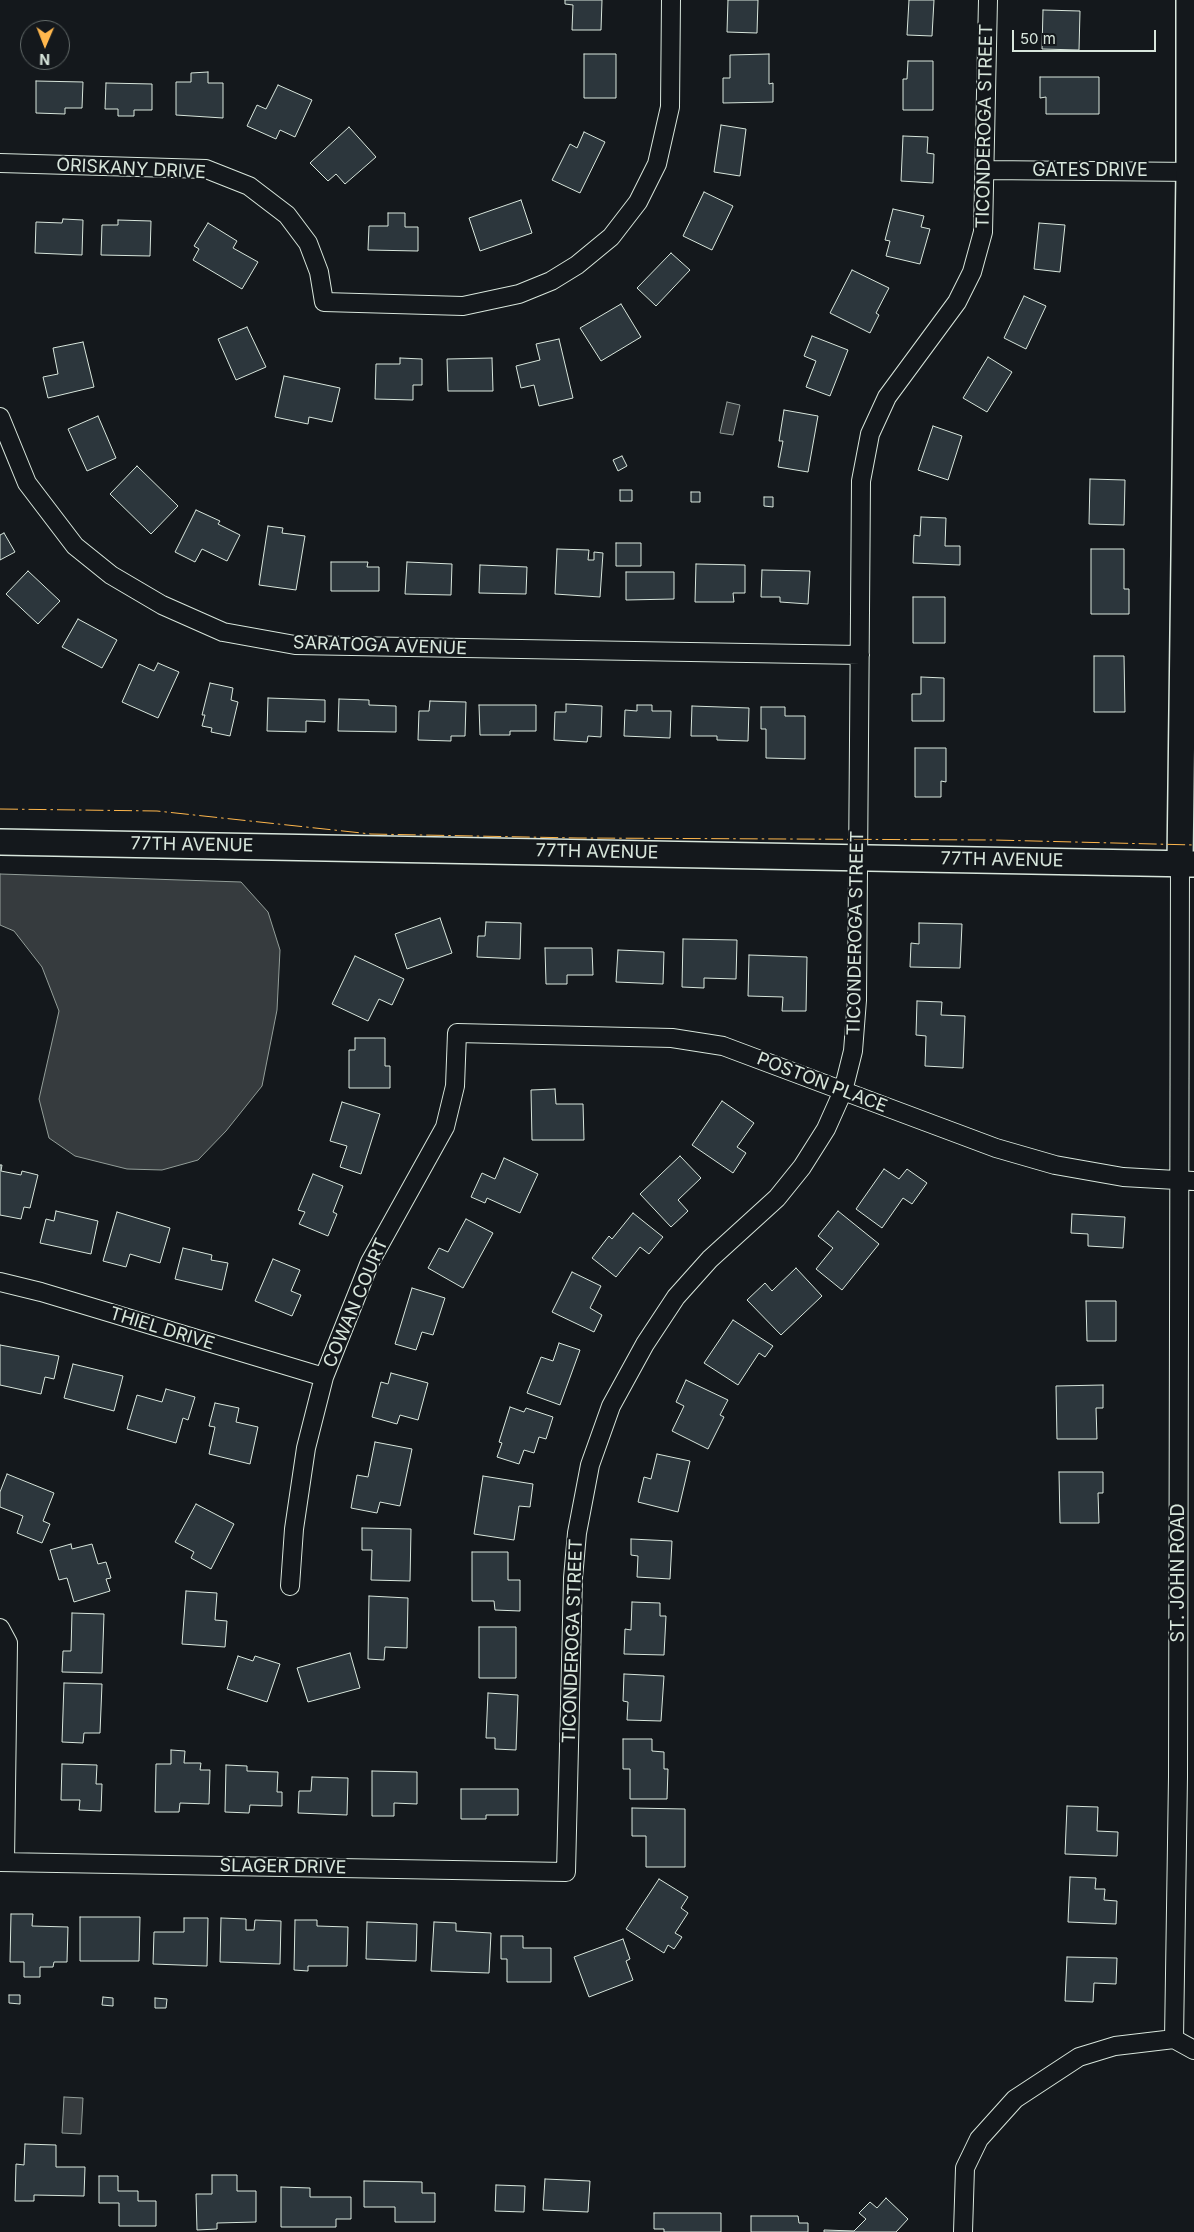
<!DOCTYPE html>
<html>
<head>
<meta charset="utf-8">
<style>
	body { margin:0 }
	#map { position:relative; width:1194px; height:2232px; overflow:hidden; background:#14181c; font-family:Inter,sans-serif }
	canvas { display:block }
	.north { position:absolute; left:20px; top:20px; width:50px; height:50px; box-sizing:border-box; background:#14181c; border:1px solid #626a69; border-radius:50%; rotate:181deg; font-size:14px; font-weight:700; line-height:20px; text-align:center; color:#d8e6dc }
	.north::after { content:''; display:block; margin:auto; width:18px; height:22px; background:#ffb74d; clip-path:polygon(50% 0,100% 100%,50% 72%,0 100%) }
	.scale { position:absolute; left:1012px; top:30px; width:144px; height:22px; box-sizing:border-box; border:2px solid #d8e6dc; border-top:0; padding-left:6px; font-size:15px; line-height:18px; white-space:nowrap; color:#d8e6dc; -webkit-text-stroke:4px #14181c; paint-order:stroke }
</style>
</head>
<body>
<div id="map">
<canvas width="1194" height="2232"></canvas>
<div class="north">N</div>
<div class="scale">50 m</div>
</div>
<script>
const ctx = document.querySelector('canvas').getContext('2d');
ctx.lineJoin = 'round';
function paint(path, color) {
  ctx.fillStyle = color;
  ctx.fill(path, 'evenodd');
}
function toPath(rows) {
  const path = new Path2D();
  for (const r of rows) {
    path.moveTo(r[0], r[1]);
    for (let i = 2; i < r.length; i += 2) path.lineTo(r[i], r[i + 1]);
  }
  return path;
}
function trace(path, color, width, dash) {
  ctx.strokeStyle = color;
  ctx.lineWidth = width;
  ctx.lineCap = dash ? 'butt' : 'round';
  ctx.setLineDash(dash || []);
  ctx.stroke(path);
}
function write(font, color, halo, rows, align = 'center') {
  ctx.font = font + ' Inter,sans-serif';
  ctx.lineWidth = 4;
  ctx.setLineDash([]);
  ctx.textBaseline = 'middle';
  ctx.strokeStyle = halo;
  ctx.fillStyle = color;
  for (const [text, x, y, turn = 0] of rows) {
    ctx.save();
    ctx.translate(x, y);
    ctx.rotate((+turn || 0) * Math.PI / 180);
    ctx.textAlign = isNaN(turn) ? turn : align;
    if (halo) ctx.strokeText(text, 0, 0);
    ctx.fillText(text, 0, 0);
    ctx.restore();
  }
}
const water = toPath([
	[727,402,740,405,733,435,720,433,727,402],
	[0,874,241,882,268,912,280,950,277,1010,262,1086,226,1131,198,1160,162,1170,127,1169,75,1156,49,1138,39,1099,59,1011,42,967,14,931,0,925,0,874],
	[64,2097,83,2098,81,2134,62,2133,64,2097]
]);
paint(water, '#363b3e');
trace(water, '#939e99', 1);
const building = toPath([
	[565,0,602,0,601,30,572,30,573,5,565,4,565,0],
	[728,0,758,0,757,33,727,32,728,0],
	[909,0,934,0,932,36,907,35,909,0],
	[1043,10,1080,11,1079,50,1042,49,1043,10],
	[584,54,616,54,616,98,584,98,584,54],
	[769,54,769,84,773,83,773,102,723,103,723,78,730,78,730,55,769,54],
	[908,61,933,61,933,110,903,110,903,79,907,79,908,61],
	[208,72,208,83,223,83,223,118,176,115,176,82,191,82,191,73,208,72],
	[1040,77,1099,77,1099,114,1046,114,1046,97,1040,98,1040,77],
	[36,81,83,82,82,108,65,108,65,114,36,113,36,81],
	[106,83,152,84,152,110,134,110,134,116,118,116,118,109,105,109,106,83],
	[278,85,312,100,295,137,280,130,276,139,247,126,257,105,266,109,278,85],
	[721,125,746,129,740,176,714,172,721,125],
	[349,127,376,157,345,184,336,174,328,181,310,163,349,127],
	[584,132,605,142,580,193,552,180,570,144,577,148,584,132],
	[903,136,928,137,927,153,934,154,933,183,901,181,903,136],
	[704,192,733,206,712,250,683,236,704,192],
	[521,200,532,233,480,251,469,218,521,200],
	[893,209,924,216,921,227,930,229,920,264,886,256,890,241,885,240,893,209],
	[388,213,405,213,405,227,418,227,418,251,368,250,369,226,388,226,388,213],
	[63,219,83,220,82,255,35,253,36,222,62,223,63,219],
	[118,220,151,221,150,256,101,255,102,225,118,225,118,220],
	[208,223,237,241,233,248,258,262,242,289,193,260,199,249,194,246,208,223],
	[1039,223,1065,225,1060,272,1034,269,1039,223],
	[671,253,690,270,656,306,637,288,671,253],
	[852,270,889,288,876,313,879,315,870,333,830,313,852,270],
	[1024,296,1046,306,1026,349,1004,338,1024,296],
	[621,304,641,337,601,361,580,328,621,304],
	[247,327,266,367,236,380,218,339,247,327],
	[812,336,848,350,830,396,806,387,816,361,804,356,812,336],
	[559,339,573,398,539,406,534,385,521,388,516,366,540,360,536,344,559,339],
	[83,342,94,387,48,398,43,377,58,374,53,348,83,342],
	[988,357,1012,372,987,412,963,398,988,357],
	[400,358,422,359,422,385,413,385,413,400,375,399,376,364,400,364,400,358],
	[492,358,493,391,448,391,447,359,492,358],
	[284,376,340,388,332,422,309,417,308,424,275,417,284,376],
	[784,410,818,416,808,472,778,467,783,441,779,441,784,410],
	[98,416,116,458,87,471,68,429,98,416],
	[933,426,962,436,948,480,918,470,933,426],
	[622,456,627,466,618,471,613,460,622,456],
	[137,466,178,506,151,534,110,494,137,466],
	[1090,479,1125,480,1124,525,1089,524,1090,479],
	[620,490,632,490,632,501,620,501,620,490],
	[691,492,700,492,700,502,691,502,691,492],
	[764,497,773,497,773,507,764,506,764,497],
	[196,510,220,521,218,524,240,535,227,561,202,549,195,562,175,552,196,510],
	[921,517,946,518,945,546,960,546,960,565,913,563,914,535,920,536,921,517],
	[268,526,283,528,282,533,305,536,296,590,259,585,268,526],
	[4,533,15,552,0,560,0,535,4,533],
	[616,543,641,543,641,566,616,566,616,543],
	[557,549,589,550,588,560,594,560,594,552,603,553,600,597,555,594,557,549],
	[1091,549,1124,549,1124,589,1129,589,1129,614,1091,614,1091,549],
	[331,562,368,562,367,567,379,567,379,591,331,591,331,562],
	[407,562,452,564,451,595,405,594,407,562],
	[696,564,745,565,745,593,733,593,734,602,695,602,696,564],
	[480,565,527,567,526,594,479,593,480,565],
	[762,570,810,571,808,604,780,602,780,597,761,597,762,570],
	[28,571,60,601,38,624,6,594,28,571],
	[626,572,674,572,674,599,626,600,626,572],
	[913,597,945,597,945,643,913,643,913,597],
	[78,619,117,640,102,668,62,647,78,619],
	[1094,656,1124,656,1125,712,1094,712,1094,656],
	[158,663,179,672,158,718,122,702,139,664,154,671,158,663],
	[921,677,944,678,944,721,912,721,912,694,921,694,921,677],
	[210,683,233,688,231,700,238,702,230,736,211,732,212,728,202,726,205,715,202,715,210,683],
	[268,698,325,700,325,722,306,721,306,732,267,731,268,698],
	[339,699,369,700,369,705,396,706,396,732,338,731,339,699],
	[430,701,466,702,465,736,451,736,451,741,418,740,419,711,429,711,430,701],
	[566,704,602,706,601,737,588,736,587,742,554,740,555,712,566,712,566,704],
	[479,705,536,705,536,731,510,731,510,735,480,735,479,705],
	[637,705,652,705,652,711,671,711,670,738,624,736,625,710,637,711,637,705],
	[692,706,749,708,748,741,717,740,717,736,691,736,692,706],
	[761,707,785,707,785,716,805,716,805,759,766,758,766,729,761,729,761,707],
	[915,748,946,748,946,782,941,781,941,797,915,797,915,748],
	[440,918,452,953,407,969,395,934,440,918],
	[486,922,521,923,520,959,477,957,478,936,485,936,486,922],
	[919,923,962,924,960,968,910,967,911,943,919,944,919,923],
	[683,939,737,940,736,979,704,978,704,988,682,987,683,939],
	[545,948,592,948,593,975,567,975,567,984,546,984,545,948],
	[618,950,664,952,663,984,616,982,618,950],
	[749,955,807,957,806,1011,782,1011,783,997,748,996,749,955],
	[355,956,404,979,392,1005,379,999,368,1021,332,1004,355,956],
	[917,1001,942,1002,941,1015,965,1016,963,1068,925,1066,926,1036,916,1035,917,1001],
	[355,1038,385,1038,385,1066,390,1066,390,1088,349,1088,349,1050,355,1050,355,1038],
	[555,1089,556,1104,583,1104,584,1140,532,1140,531,1090,555,1089],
	[722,1101,754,1123,737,1147,746,1153,733,1173,692,1145,722,1101],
	[342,1102,380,1114,361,1174,340,1167,347,1146,330,1141,342,1102],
	[680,1156,701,1178,678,1200,688,1211,671,1227,640,1194,680,1156],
	[504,1158,538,1174,520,1213,487,1198,485,1203,471,1197,482,1173,495,1179,504,1158],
	[0,1165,2,1165,1,1171,21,1175,22,1171,38,1175,30,1208,24,1207,21,1219,0,1215,0,1165],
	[884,1169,899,1179,907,1169,927,1183,912,1204,903,1198,882,1228,856,1209,884,1169],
	[313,1174,343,1186,333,1212,337,1214,328,1236,299,1224,305,1212,298,1210,313,1174],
	[56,1211,98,1221,91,1254,40,1243,46,1219,54,1221,56,1211],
	[838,1211,879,1244,842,1290,816,1269,833,1248,818,1236,838,1211],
	[117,1212,170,1228,160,1263,130,1254,126,1267,103,1261,117,1212],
	[633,1213,663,1237,649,1254,640,1247,616,1277,592,1258,609,1236,612,1239,633,1213],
	[1072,1214,1125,1217,1123,1248,1088,1246,1088,1234,1071,1233,1072,1214],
	[466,1219,493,1233,463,1288,428,1268,439,1248,448,1252,466,1219],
	[183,1248,212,1255,211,1260,228,1263,222,1290,175,1279,183,1248],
	[273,1259,300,1270,291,1291,301,1295,292,1316,255,1301,273,1259],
	[796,1268,822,1296,781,1335,747,1300,765,1283,772,1291,796,1268],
	[572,1272,601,1286,590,1308,602,1315,594,1332,552,1312,572,1272],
	[412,1288,445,1298,433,1335,422,1332,416,1350,395,1344,412,1288],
	[1086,1301,1116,1301,1116,1341,1087,1341,1086,1301],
	[733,1320,773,1346,765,1357,759,1353,738,1385,704,1363,733,1320],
	[559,1343,580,1350,560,1405,527,1393,541,1357,553,1361,559,1343],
	[0,1345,59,1356,54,1379,45,1377,41,1394,0,1385,0,1345],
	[73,1364,123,1376,114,1411,64,1398,73,1364],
	[391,1373,428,1383,418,1420,400,1415,397,1424,372,1417,381,1382,388,1384,391,1373],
	[686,1380,728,1400,720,1415,724,1417,708,1449,672,1431,684,1406,676,1402,686,1380],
	[1103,1385,1103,1408,1096,1408,1097,1439,1057,1439,1056,1386,1103,1385],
	[166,1389,195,1397,188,1420,183,1418,176,1443,127,1429,137,1395,162,1402,166,1389],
	[215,1403,239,1408,236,1422,258,1427,250,1464,209,1454,215,1427,209,1426,215,1403],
	[510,1407,524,1412,526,1408,553,1417,546,1439,539,1437,534,1453,524,1450,519,1464,497,1457,502,1443,499,1442,510,1407],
	[375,1442,412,1449,400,1506,380,1502,377,1513,351,1508,357,1475,368,1477,375,1442],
	[657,1454,690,1461,678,1512,638,1502,644,1477,651,1479,657,1454],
	[1059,1472,1103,1472,1103,1493,1098,1493,1099,1523,1060,1523,1059,1472],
	[7,1474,54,1493,43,1521,50,1524,42,1543,17,1533,23,1516,0,1507,0,1492,7,1474],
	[483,1476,533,1484,530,1507,519,1506,514,1540,474,1534,483,1476],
	[196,1504,234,1524,211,1569,191,1558,194,1552,175,1542,196,1504],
	[362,1528,411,1529,410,1581,371,1580,372,1550,362,1550,362,1528],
	[631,1539,672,1541,670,1579,637,1577,638,1556,631,1555,631,1539],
	[71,1544,72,1549,92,1544,98,1564,106,1562,111,1578,106,1579,110,1591,74,1602,67,1578,59,1580,50,1550,71,1544],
	[472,1552,508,1552,508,1580,520,1580,520,1611,495,1610,494,1601,472,1601,472,1552],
	[186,1591,217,1593,215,1620,227,1621,225,1647,182,1644,186,1591],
	[369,1596,408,1598,407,1648,385,1647,384,1660,368,1659,369,1596],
	[632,1602,660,1603,660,1616,666,1616,664,1655,624,1654,625,1629,631,1630,632,1602],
	[72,1613,104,1614,102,1673,62,1672,63,1651,71,1651,72,1613],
	[479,1627,516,1627,516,1678,479,1678,479,1627],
	[350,1653,360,1688,308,1702,297,1668,350,1653],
	[238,1656,253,1661,255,1656,280,1664,267,1702,227,1689,238,1656],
	[624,1674,664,1676,661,1721,627,1720,628,1702,623,1701,624,1674],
	[64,1683,102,1684,100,1733,84,1733,83,1743,62,1742,64,1683],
	[488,1693,518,1695,516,1750,495,1749,495,1738,486,1738,488,1693],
	[623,1739,652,1739,652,1751,664,1752,664,1769,668,1769,667,1799,630,1799,630,1769,623,1769,623,1739],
	[171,1750,185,1751,184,1763,201,1763,200,1770,210,1770,209,1804,180,1803,179,1812,155,1812,156,1764,171,1764,171,1750],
	[62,1764,97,1765,96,1784,102,1784,101,1811,79,1810,80,1800,61,1800,62,1764],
	[226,1765,247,1766,247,1771,278,1772,277,1792,282,1792,282,1806,250,1805,249,1813,225,1812,226,1765],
	[372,1771,417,1772,417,1804,394,1803,394,1816,372,1816,372,1771],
	[312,1777,348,1778,347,1815,298,1813,299,1791,311,1791,312,1777],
	[461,1789,518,1789,518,1815,486,1815,486,1819,461,1819,461,1789],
	[1067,1806,1098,1807,1097,1831,1118,1832,1117,1856,1065,1854,1067,1806],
	[632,1808,685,1809,685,1867,646,1867,646,1836,632,1836,632,1808],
	[1070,1877,1096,1878,1095,1889,1105,1889,1104,1900,1117,1901,1116,1924,1068,1922,1070,1877],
	[659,1879,688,1897,681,1908,688,1913,675,1933,682,1937,674,1949,668,1945,664,1953,626,1929,659,1879],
	[11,1914,33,1914,32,1926,68,1927,67,1962,54,1962,53,1967,40,1967,40,1977,24,1977,24,1962,10,1962,11,1914],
	[80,1917,140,1917,139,1961,80,1961,80,1917],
	[184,1918,208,1918,207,1966,153,1964,154,1932,184,1932,184,1918],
	[221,1918,246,1919,246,1930,254,1930,255,1920,281,1921,280,1964,220,1962,221,1918],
	[295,1920,317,1920,317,1926,348,1927,347,1966,308,1966,308,1971,294,1970,295,1920],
	[367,1922,417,1924,416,1961,366,1959,367,1922],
	[434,1922,456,1923,456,1931,491,1933,489,1973,431,1971,434,1922],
	[501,1936,523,1936,523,1948,551,1948,551,1982,507,1982,507,1959,501,1959,501,1936],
	[623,1939,630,1959,626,1961,633,1980,589,1997,574,1957,623,1939],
	[1067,1957,1117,1958,1116,1984,1094,1983,1093,2002,1065,2001,1067,1957],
	[9,1995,20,1995,20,2004,9,2003,9,1995],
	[103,1997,113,1998,113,2006,102,2005,103,1997],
	[155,1998,167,1999,166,2008,155,2008,155,1998],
	[25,2144,56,2145,56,2167,85,2167,84,2196,34,2195,34,2201,15,2201,16,2164,24,2165,25,2144],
	[212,2175,237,2175,237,2191,256,2191,256,2222,217,2223,217,2229,197,2230,196,2194,212,2194,212,2175],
	[99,2176,118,2176,118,2191,138,2191,138,2201,156,2201,156,2226,119,2226,119,2203,99,2203,99,2176],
	[545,2179,590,2181,588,2212,543,2210,545,2179],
	[364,2181,422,2182,422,2193,435,2193,435,2222,395,2222,395,2207,364,2207,364,2181],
	[496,2185,525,2186,524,2212,495,2211,496,2185],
	[281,2187,310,2188,310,2197,351,2197,351,2219,336,2219,336,2227,281,2227,281,2187],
	[886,2198,908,2219,896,2232,824,2232,824,2230,854,2231,866,2219,859,2213,870,2202,877,2208,886,2198],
	[654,2213,721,2213,721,2232,664,2232,664,2229,654,2229,654,2213],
	[751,2216,798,2216,799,2223,808,2223,808,2232,751,2232,751,2216]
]);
paint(building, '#2c363c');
trace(building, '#d8e6dc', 1);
const street = toPath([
	[0,163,206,169,249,186,287,215,308,243,319,272,324,302,463,306,519,294,551,281,577,265,611,237,638,202,657,164,670,107,671,0],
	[986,170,1194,172],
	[0,417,27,483,75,546,111,575,162,605,223,632,295,645,860,655],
	[0,1282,41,1292,324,1377],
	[290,1586,294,1529,306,1448,324,1377,370,1262,445,1127,455,1086,457,1033,672,1038,723,1046,996,1148,1055,1165,1123,1177,1194,1181],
	[0,1628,8,1643,5,1862],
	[0,1862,566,1872,573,1578,577,1533,590,1465,611,1406,645,1344,676,1297,710,1259,777,1198,802,1167,826,1129,843,1091,853,1051,857,1000,861,481,870,434,887,397,957,302,972,272,983,232,988,0],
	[1174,2039,1178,1777,1180,864],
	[1174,2039,1194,2050],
	[963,2232,965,2168,979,2139,1015,2099,1079,2057,1115,2046,1174,2039]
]);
const secondary = toPath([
	[0,842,1194,864],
	[1180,864,1189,171,1189,0]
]);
trace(street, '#d8e6dc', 20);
trace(secondary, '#d8e6dc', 28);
trace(street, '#14181c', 18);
trace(secondary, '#14181c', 25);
trace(toPath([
	[0,809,157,811,371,834,578,838,994,840,1194,845]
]), '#ffb74d', 1, [18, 4, 2.5, 4]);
write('18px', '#d8e6dc', '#14181c', [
	["TICONDEROGA STREET",985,126,-89],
	["ORISKANY DRIVE",131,169,3],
	["GATES DRIVE",1090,171],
	["SARATOGA AVENUE",380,646,2],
	["77TH AVENUE",192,845,1],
	["77TH AVENUE",597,852,1],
	["77TH AVENUE",1002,860,1],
	["TICONDEROGA STREET",856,933,-89],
	["POSTON PLACE",822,1083,21],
	["COWAN COURT",356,1303,-67],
	["THIEL DRIVE",162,1329,17],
	["ST. JOHN ROAD",1179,1573,-90],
	["TICONDEROGA STREET",573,1641,-88],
	["SLAGER DRIVE",283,1867,1]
]);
</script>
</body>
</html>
